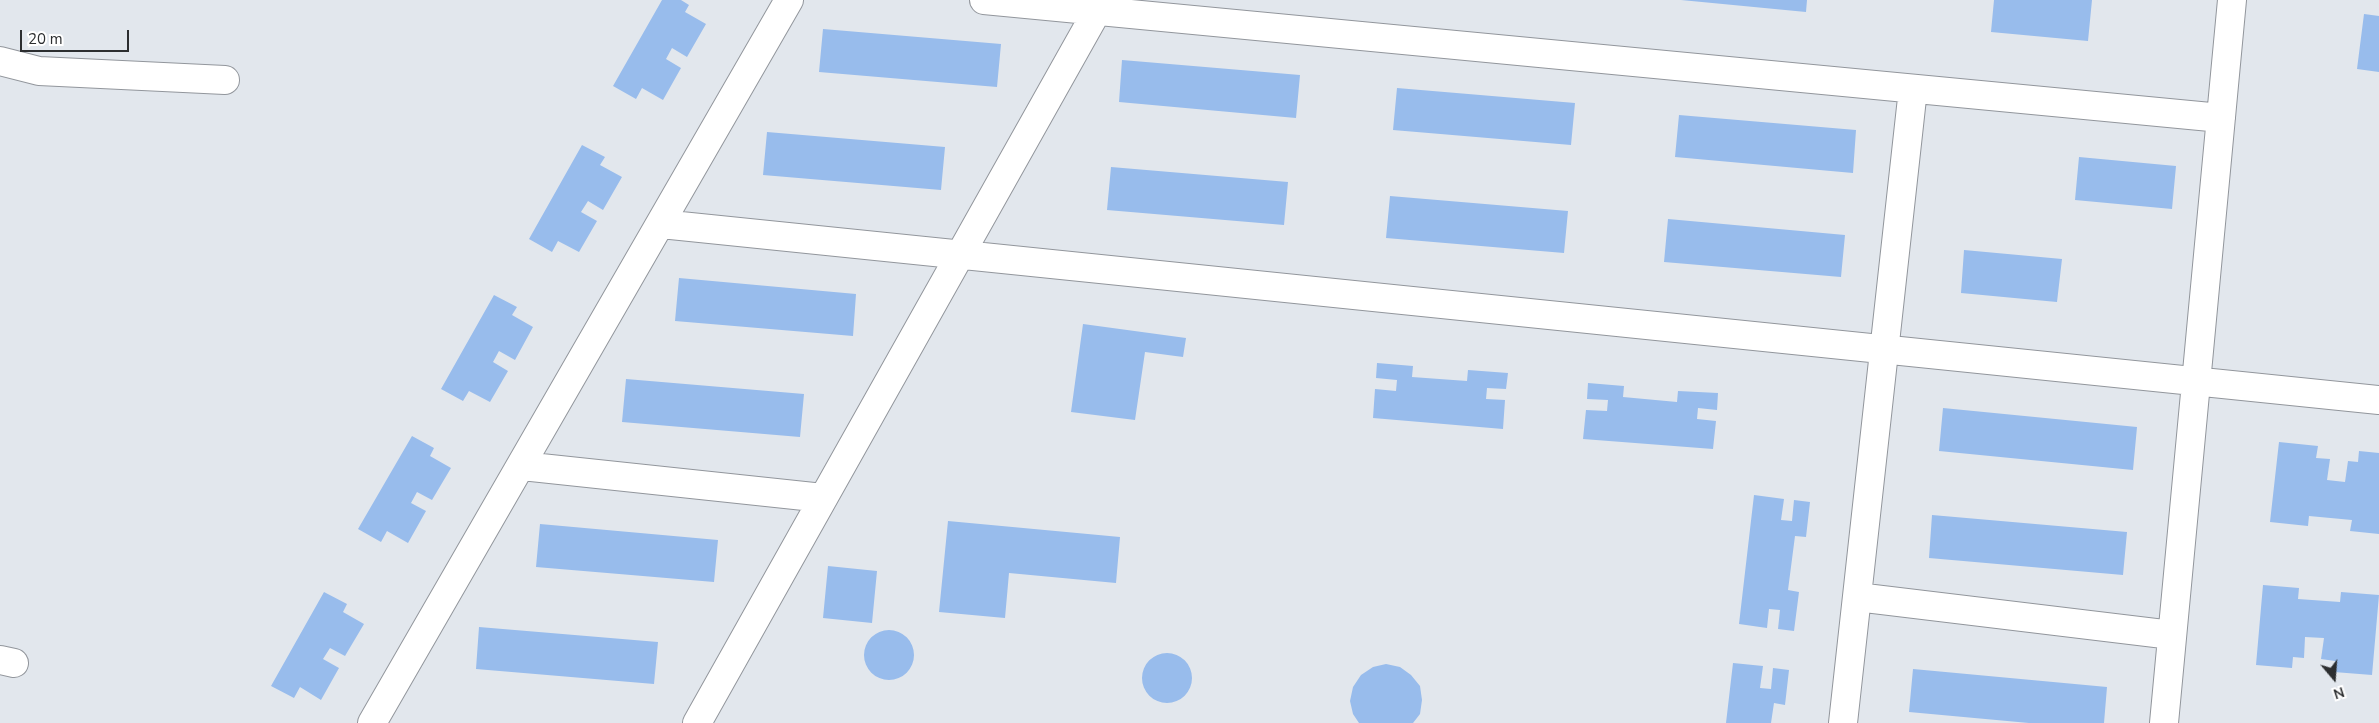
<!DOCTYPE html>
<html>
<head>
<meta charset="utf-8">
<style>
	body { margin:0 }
	#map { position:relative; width:2379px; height:723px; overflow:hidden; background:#e2e7ed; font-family:"Nunito Sans",sans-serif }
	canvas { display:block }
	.north { position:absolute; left:2309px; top:653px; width:50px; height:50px; -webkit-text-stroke:4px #fff; paint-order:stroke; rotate:162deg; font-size:14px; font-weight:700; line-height:20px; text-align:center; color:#2c2e30 }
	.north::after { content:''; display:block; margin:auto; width:18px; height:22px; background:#2c2e30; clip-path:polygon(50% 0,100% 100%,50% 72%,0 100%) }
	.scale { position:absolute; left:20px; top:30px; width:109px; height:22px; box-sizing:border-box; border:2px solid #2c2e30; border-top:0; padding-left:6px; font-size:15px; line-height:18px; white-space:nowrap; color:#2c2e30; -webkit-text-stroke:4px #fff; paint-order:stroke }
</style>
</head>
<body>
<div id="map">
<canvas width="2379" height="723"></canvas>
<div class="north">N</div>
<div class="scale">20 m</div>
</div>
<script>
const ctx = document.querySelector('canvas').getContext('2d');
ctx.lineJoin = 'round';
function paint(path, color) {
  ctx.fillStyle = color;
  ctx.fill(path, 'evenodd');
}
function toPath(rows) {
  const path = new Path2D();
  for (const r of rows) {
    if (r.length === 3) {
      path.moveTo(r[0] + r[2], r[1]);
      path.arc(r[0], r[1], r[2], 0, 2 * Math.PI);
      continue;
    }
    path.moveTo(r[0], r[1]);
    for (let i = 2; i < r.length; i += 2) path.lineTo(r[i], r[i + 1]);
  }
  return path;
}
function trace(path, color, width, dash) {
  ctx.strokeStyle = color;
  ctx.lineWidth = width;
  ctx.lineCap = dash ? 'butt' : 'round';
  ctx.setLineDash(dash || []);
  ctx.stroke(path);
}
paint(toPath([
	[662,0,681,0,689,5,685,12,706,24,687,57,672,48,666,59,681,68,663,100,642,88,636,99,613,86],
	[1681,0,1807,0,1806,12],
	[1994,0,2092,0,2088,41,1991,32],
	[2364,14,2379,16,2379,72,2357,69],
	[823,29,1001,44,997,87,819,72],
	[1122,60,1300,75,1296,118,1119,102],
	[1397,88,1575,103,1571,145,1393,130],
	[1679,115,1856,130,1853,173,1675,157],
	[767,132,945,147,941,190,763,175],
	[582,145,605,157,600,165,622,177,603,210,588,201,581,212,597,221,579,252,558,241,552,252,529,239],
	[2079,157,2176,166,2172,209,2075,200],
	[1111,167,1288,182,1284,225,1107,210],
	[1390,196,1568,211,1564,253,1386,238],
	[1668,219,1845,235,1841,277,1664,262],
	[1964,250,2062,259,2057,302,1961,293],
	[679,278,856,294,853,336,675,321],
	[494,295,517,307,512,315,533,327,515,360,499,351,493,362,508,371,490,402,469,391,463,401,441,389],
	[1083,324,1186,338,1183,357,1145,352,1135,420,1071,412],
	[1377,363,1413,366,1412,377,1467,381,1468,370,1508,373,1506,389,1487,388,1486,399,1505,400,1503,429,1373,418,1375,389,1396,391,1397,380,1376,378],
	[626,379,804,394,800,437,622,422],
	[1588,383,1624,386,1623,397,1677,402,1678,391,1718,393,1717,410,1698,408,1697,419,1716,421,1713,449,1583,439,1586,410,1607,411,1608,400,1587,399],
	[1943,408,2137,427,2133,470,1939,451],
	[412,436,434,448,430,456,451,468,432,500,417,492,411,503,426,511,408,543,387,531,381,542,358,529],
	[2279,442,2318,446,2316,458,2330,459,2327,480,2345,482,2348,461,2358,462,2359,451,2379,453,2379,534,2350,531,2352,520,2309,516,2308,526,2270,522],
	[1754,495,1784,499,1781,520,1792,521,1794,500,1810,502,1806,537,1795,536,1788,590,1799,592,1794,631,1778,629,1780,610,1769,609,1767,628,1739,624],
	[1932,515,2127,532,2123,575,1929,558],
	[948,521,1120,537,1116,583,1009,573,1005,618,939,612],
	[540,524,718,540,714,582,536,567],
	[828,566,877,571,872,623,823,618],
	[2263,585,2299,588,2298,599,2340,602,2341,592,2379,595,2372,675,2334,672,2335,661,2321,659,2324,638,2305,637,2304,658,2293,657,2292,668,2256,665],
	[324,592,347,604,343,612,364,624,345,656,330,648,323,659,339,668,321,700,300,687,294,698,271,686],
	[479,627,658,642,654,684,476,669],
	[889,655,25],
	[1167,678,25],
	[1733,663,1763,666,1760,688,1771,689,1773,668,1789,670,1785,705,1774,703,1771,723,1726,723],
	[1386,664,1400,667,1411,675,1420,686,1422,700,1420,714,1413,723,1359,723,1353,714,1350,701,1353,687,1361,675,1373,667],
	[1913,669,2107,687,2104,723,2029,723,1909,712]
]), '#98bcec');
const minor = toPath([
	[984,0,2221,118],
	[0,61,39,71,225,80],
	[661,224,2379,400],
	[522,466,823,498],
	[1857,597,2172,635],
	[0,660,14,663],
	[372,723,789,0],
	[697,723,1097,11],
	[1843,723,1913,89],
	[2164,723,2232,0]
]);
trace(minor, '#92969c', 30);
trace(minor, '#fff', 28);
</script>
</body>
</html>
